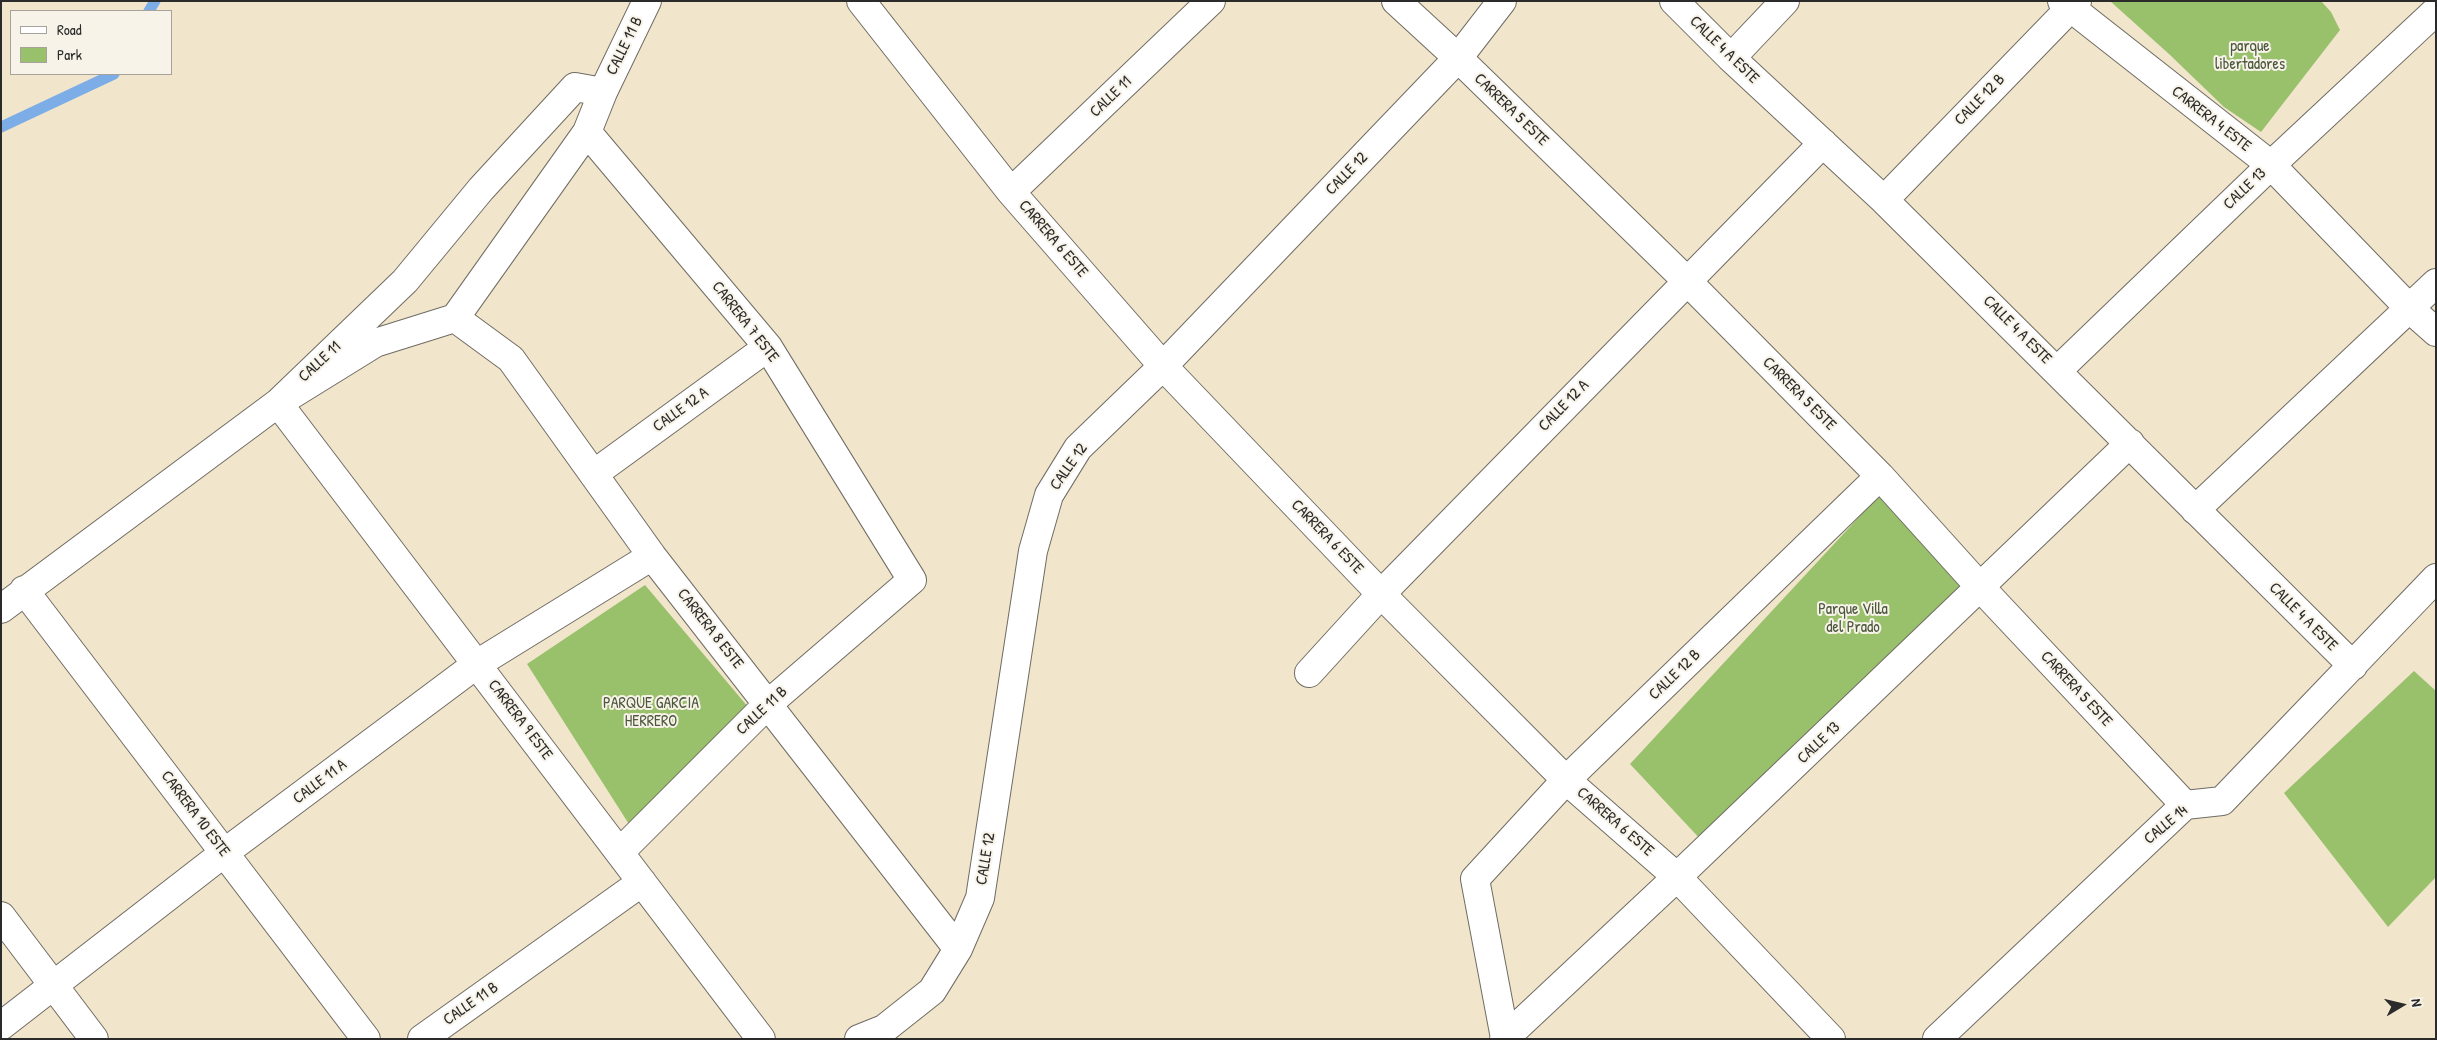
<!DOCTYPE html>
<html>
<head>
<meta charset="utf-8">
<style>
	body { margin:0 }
	#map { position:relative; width:2437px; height:1040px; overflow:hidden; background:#f1e5cc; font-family:"Patrick Hand",sans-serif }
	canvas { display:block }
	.frame { position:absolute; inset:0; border:2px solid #2b2b2b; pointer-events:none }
	.legend { position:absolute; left:10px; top:10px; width:162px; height:65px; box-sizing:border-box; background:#f7f3e8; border:1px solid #a5a39c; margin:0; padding:6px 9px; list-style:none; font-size:15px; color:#2b2b2b }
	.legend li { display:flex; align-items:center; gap:10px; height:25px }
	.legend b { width:25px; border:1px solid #a5a39c }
	.north { position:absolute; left:2377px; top:980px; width:50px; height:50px; -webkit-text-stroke:4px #f7f3e8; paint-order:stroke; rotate:81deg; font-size:14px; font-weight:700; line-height:20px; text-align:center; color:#2b2b2b }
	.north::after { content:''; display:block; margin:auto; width:18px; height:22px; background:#2b2b2b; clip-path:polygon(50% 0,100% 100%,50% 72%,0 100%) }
</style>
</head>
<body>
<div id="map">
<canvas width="2437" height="1040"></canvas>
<div class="frame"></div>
<ul class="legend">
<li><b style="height:6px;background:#fff"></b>Road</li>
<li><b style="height:14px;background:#99c16c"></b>Park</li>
</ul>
<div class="north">N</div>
</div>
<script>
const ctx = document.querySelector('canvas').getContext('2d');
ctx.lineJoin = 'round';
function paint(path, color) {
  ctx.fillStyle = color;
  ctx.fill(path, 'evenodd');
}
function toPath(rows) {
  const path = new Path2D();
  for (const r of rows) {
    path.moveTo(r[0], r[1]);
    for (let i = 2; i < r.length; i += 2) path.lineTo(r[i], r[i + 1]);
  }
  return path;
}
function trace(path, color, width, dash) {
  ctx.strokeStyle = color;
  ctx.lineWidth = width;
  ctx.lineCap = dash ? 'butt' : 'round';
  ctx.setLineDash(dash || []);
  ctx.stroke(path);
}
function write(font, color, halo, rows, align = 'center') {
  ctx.font = font + ' "Patrick Hand",sans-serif';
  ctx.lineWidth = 4;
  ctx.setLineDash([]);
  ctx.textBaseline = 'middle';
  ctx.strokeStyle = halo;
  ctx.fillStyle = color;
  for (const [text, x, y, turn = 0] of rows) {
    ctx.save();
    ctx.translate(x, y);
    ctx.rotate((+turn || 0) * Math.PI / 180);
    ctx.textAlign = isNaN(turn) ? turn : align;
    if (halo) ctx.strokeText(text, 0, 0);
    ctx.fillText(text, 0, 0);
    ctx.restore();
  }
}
paint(toPath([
	[2110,1,2321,1,2331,12,2340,30,2261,132,2224,107,2169,54],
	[1885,489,1974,586,1718,858,1630,764],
	[645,585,760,721,634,832,527,664],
	[2414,671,2436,691,2436,877,2388,927,2284,793]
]), '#99c16c');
trace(toPath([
	[149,11,155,1],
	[1,127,114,74]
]), '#7cade7', 11);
const minor = toPath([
	[647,1,603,92,587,132,455,318,375,343,278,403,761,1039],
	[861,1,1011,192,1163,366,1381,594,1566,780,1677,877,1831,1039],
	[1396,1,1458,58,1686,280,1880,476,1981,588,2185,805],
	[1674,1,1731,58,1884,200,2353,666],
	[2062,1,2271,165,2409,308,2436,332],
	[1731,58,1785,1],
	[587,132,768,347,912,580,768,704,620,852],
	[1011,192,1211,1],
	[1884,200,2077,1],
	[455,318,511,359,652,556,958,949],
	[2057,371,2271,165,2436,11],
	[595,473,768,347],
	[2195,510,2436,283],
	[24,590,366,1039],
	[1,609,278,403,405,281,481,189,575,87,603,92],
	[1309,673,1381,594,1823,143],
	[1,916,94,1039],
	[1,1026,224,853,477,664,652,556],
	[1505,1038,1475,879,1566,780,1880,476],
	[422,1039,642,882],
	[859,1039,884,1029,932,991,958,949,980,898,1033,551,1049,495,1078,448,1163,366,1458,58,1502,1],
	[1504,1039,1677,877,2130,443],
	[1937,1039,2185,805,2222,801,2436,578]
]);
trace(minor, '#706c63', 30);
trace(minor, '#fff', 28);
write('16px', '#2b2b2b', '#f7f3e8', [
	["CALLE 11 B",625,46,-64],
	["CALLE 4 A ESTE",1724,50,44],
	["CALLE 11",1111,97,-44],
	["CALLE 12 B",1980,100,-46],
	["CARRERA 5 ESTE",1511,110,44],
	["CARRERA 4 ESTE",2211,119,38],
	["CALLE 12",1347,174,-46],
	["CALLE 13",2245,189,-44],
	["CARRERA 6 ESTE",1053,239,49],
	["CARRERA 7 ESTE",745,322,52],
	["CALLE 4 A ESTE",2017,330,45],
	["CALLE 11",320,362,-43],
	["CARRERA 5 ESTE",1799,394,45],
	["CALLE 12 A",1564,406,-46],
	["CALLE 12 A",681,410,-36],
	["CALLE 12",1069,467,-55],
	["CARRERA 6 ESTE",1327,537,46],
	["CALLE 4 A ESTE",2303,617,45],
	["CARRERA 8 ESTE",710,629,52],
	["CALLE 12 B",1675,675,-44],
	["CARRERA 5 ESTE",2076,689,47],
	["CALLE 11 B",762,711,-43],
	["CARRERA 9 ESTE",520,720,53],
	["CALLE 13",1819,743,-44],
	["CALLE 11 A",320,782,-37],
	["CARRERA 10 ESTE",195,814,53],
	["CARRERA 6 ESTE",1615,822,41],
	["CALLE 14",2166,825,-40],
	["CALLE 12",986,859,-81],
	["CALLE 11 B",471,1004,-35]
]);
write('16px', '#4c583e', '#f7f3e8', [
	["parque",2250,47],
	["libertadores",2250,65],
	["Parque Villa",1853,610],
	["del Prado",1853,628],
	["PARQUE GARCIA",651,704],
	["HERRERO",651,722]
]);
</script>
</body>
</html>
